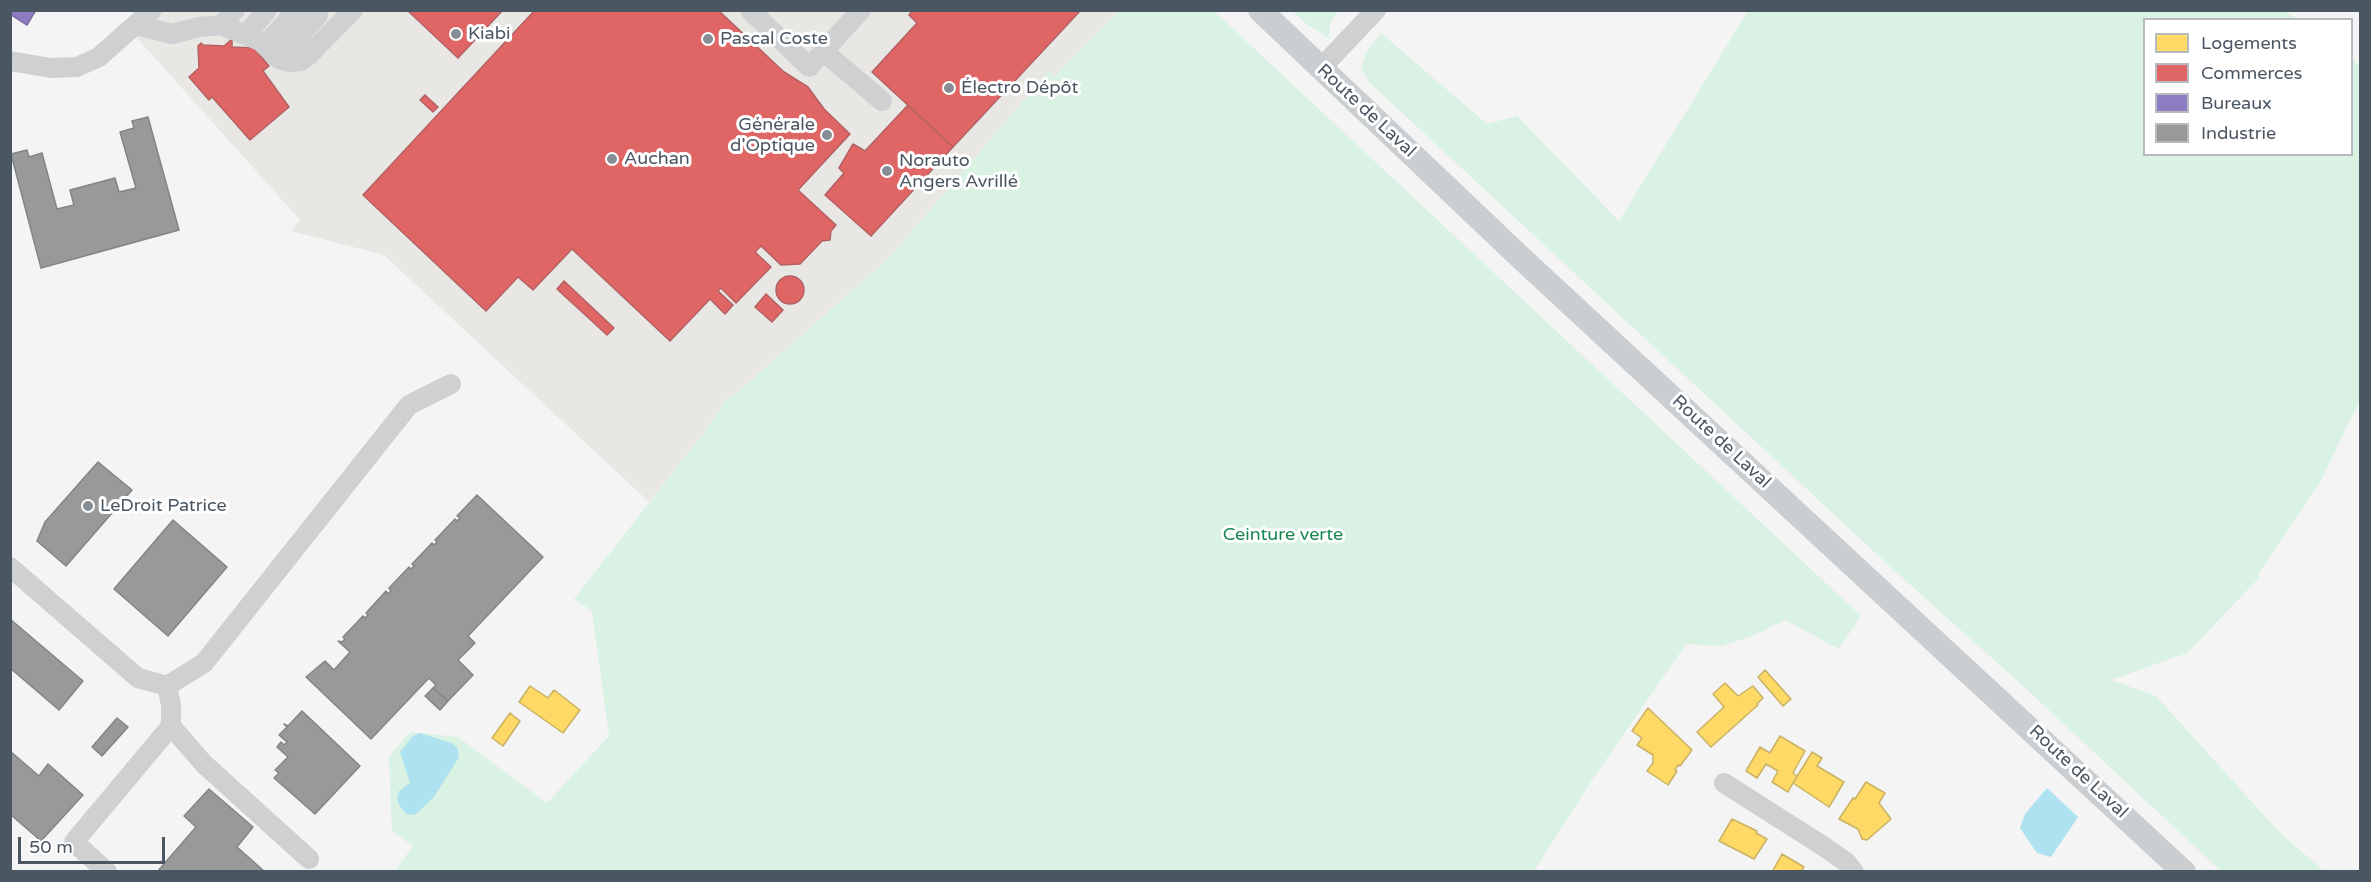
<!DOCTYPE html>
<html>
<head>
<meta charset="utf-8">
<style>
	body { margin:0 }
	#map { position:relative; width:2371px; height:882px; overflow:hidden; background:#f4f4f4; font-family:"Varela Round",sans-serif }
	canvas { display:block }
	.frame { position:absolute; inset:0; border:12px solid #4a5661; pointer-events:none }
	.legend { position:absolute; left:2143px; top:18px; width:210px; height:138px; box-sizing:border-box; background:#fff; border:2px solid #b7bbc0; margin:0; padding:8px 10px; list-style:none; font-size:18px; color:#4a5661 }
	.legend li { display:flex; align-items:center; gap:12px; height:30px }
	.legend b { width:30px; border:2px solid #b7bbc0 }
	.scale { position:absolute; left:18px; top:837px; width:147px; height:27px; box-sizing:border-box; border:3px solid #4a5661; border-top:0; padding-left:8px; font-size:18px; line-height:21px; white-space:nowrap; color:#4a5661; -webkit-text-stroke:4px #fff; paint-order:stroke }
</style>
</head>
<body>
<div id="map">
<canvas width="2371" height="882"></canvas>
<div class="frame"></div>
<ul class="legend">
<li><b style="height:16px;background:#ffd966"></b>Logements</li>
<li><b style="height:16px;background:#e06666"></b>Commerces</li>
<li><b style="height:16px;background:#8e7cc3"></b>Bureaux</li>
<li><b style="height:16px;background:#999"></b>Industrie</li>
</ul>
<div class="scale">50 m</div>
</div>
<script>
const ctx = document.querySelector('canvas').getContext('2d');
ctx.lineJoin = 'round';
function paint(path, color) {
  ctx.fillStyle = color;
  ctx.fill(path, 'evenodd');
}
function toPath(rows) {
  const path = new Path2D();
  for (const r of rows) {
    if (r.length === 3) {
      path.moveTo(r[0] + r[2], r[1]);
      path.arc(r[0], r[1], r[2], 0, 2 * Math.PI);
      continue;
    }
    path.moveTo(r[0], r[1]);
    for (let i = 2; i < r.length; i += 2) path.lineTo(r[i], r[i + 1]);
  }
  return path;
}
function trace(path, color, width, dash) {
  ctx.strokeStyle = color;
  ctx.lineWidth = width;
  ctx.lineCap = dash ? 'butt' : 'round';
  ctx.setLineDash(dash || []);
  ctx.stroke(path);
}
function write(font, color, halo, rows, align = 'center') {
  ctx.font = font + ' "Varela Round",sans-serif';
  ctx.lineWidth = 6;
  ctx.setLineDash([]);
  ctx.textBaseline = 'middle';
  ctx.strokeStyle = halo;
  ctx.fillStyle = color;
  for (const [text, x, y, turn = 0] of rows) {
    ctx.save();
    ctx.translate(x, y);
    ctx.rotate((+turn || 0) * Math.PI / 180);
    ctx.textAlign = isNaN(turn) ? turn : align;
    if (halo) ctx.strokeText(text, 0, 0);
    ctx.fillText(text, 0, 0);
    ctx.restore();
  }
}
paint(toPath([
	[152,10,1119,11,1055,76,1049,72,889,258,747,384,725,401,703,434,649,502,384,255,291,231,300,220,130,30]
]), '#e8e7e3');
paint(toPath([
	[1119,11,1214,11,1861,616,1839,649,1785,620,1755,635,1722,646,1686,644,1590,783,1534,871,395,871,413,846,392,831,389,757,410,732,458,737,547,803,609,736,592,611,574,599,703,434,725,401,747,384,889,258,1049,71,1055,76],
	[1292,11,1338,11,1330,24,1329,38,1304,22],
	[2285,11,2297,19,2144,20,2144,154,2352,154,2352,59,2360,66,2360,400,2320,482,2259,573,2259,578,2187,653,2111,680,2156,696,2280,833,2324,871,2221,871,2021,684,1897,573,1369,82,1361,69,1366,53,1381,33,1487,124,1517,116,1619,221,1748,11]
]), '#d9f2e3');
paint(toPath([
	[420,733,451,743,457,747,459,757,434,797,416,814,408,815,401,808,397,799,399,791,410,783,400,752,413,736],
	[2047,788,2078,817,2051,857,2037,853,2020,828,2025,814]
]), '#aee2f0');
const homes = toPath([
	[1765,670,1791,699,1783,706,1758,677,1765,670],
	[1725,683,1738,696,1753,686,1763,698,1757,704,1758,705,1711,747,1697,732,1724,707,1713,694,1725,683],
	[530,686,548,698,554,690,580,710,563,733,519,702,530,686],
	[1648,708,1692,750,1680,766,1678,765,1675,770,1677,771,1668,785,1647,771,1653,763,1653,755,1637,745,1642,738,1632,731,1648,708],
	[510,713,520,721,503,746,492,738,510,713],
	[1780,736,1805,751,1793,773,1797,776,1788,792,1772,782,1778,771,1766,764,1757,778,1746,771,1760,747,1770,753,1780,736],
	[1812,752,1822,758,1817,766,1844,782,1829,807,1793,783,1812,752],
	[1866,782,1885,793,1879,803,1891,819,1867,840,1862,839,1858,829,1839,819,1853,798,1855,799,1866,782],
	[1732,819,1757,831,1756,833,1767,839,1754,859,1719,841,1732,819],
	[1782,854,1804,867,1802,870,1803,872,1772,872,1782,854]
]);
paint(homes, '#ffd966');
trace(homes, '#c9b264', 1.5);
const shops = toPath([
	[407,10,503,10,458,58,407,10],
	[535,10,718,10,784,72,808,87,824,109,850,134,798,190,836,225,831,231,830,240,822,241,800,264,781,265,761,246,755,252,771,267,736,303,721,288,718,291,733,305,725,314,710,299,670,341,572,249,533,290,518,277,486,311,363,195,535,10],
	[913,10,1081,10,953,147,872,72,917,23,909,15,913,10],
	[232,39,232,47,254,48,269,66,263,71,289,107,250,140,212,97,209,100,189,77,199,68,198,46,201,43,203,45,224,46,232,39],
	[425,95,438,107,433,112,420,100,425,95],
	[908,105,953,147,871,236,825,195,844,173,839,168,853,144,865,151,908,105],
	[790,290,14],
	[564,281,614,328,607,335,557,289,564,281],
	[766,294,783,310,772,322,755,307,766,294]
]);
paint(shops, '#e06666');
trace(shops, '#b36164', 1.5);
const offices = toPath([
	[10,10,36,10,27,25,10,14,10,10]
]);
paint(offices, '#8e7cc3');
trace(offices, '#7a71a6', 1.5);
const industry = toPath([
	[148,117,179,230,41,268,11,154,27,150,29,157,42,153,57,209,74,205,70,190,115,178,119,192,136,188,120,132,134,128,132,121,148,117],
	[98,462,132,490,66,566,37,541,45,522,98,462],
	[477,495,543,557,468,636,475,643,458,660,473,675,448,701,433,688,436,685,429,678,371,739,306,677,325,661,334,670,350,652,338,641,342,642,345,639,343,637,363,616,365,618,368,615,366,613,386,591,388,594,391,591,389,588,409,567,411,569,414,566,412,564,432,543,434,545,437,542,435,540,455,519,457,521,460,518,457,516,477,495],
	[173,520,227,567,168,636,114,589,173,520],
	[10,619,83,681,59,710,10,668,10,619],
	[433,688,448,701,440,710,425,696,433,688],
	[302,711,360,766,315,814,274,778,279,773,275,770,288,757,277,747,281,742,284,745,287,742,279,735,287,727,284,724,288,726,302,711],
	[117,718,128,727,102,756,92,747,117,718],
	[10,751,39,776,48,764,83,795,41,841,10,814,10,751],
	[209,789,253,827,237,847,265,872,157,872,196,827,184,816,209,789]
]);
paint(industry, '#999');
trace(industry, '#818588', 1.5);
trace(toPath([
	[750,10,809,67,861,10],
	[136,25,172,34,199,27,221,25,260,41,279,59,289,62,301,61,309,55,353,10],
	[221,25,235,10],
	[246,35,267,10],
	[265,45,297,10],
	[823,51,882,101],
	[279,59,318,15,318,10],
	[10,61,51,68,77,67,99,57,152,10],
	[1321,68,1376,10],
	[10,567,138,678,167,686],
	[167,686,204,663,409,405,451,384],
	[171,726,204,764,309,859],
	[1724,783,1823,846,1846,862,1854,872],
	[107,872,74,842,171,726,171,705,167,686]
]), '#ced0d2', 20);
trace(toPath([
	[1260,10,1520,257,2184,872]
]), '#caced1', 24);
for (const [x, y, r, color] of [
	[456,34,6,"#868d94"],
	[708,39,6,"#868d94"],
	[949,88,6,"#868d94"],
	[827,135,6,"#868d94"],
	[612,159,6,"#868d94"],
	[887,171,6,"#868d94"],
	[88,506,6,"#868d94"]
]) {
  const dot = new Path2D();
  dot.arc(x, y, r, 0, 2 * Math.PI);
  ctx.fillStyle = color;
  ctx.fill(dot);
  trace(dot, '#fff', 2);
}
write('18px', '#4a5661', '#fff', [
	["Kiabi",468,34],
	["Pascal Coste",720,39],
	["Électro Dépôt",961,88],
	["Générale",815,125,"right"],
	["d'Optique",815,146,"right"],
	["Auchan",624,159],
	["Norauto",899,161],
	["Angers Avrillé",899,182],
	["LeDroit Patrice",100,506]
], 'left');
write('18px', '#4a5661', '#fff', [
	["Route de Laval",1366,111,43],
	["Route de Laval",1721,442,43],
	["Route de Laval",2078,772,43]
]);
write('18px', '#17864f', '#fff', [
	["Ceinture verte",1283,535]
]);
</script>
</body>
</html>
